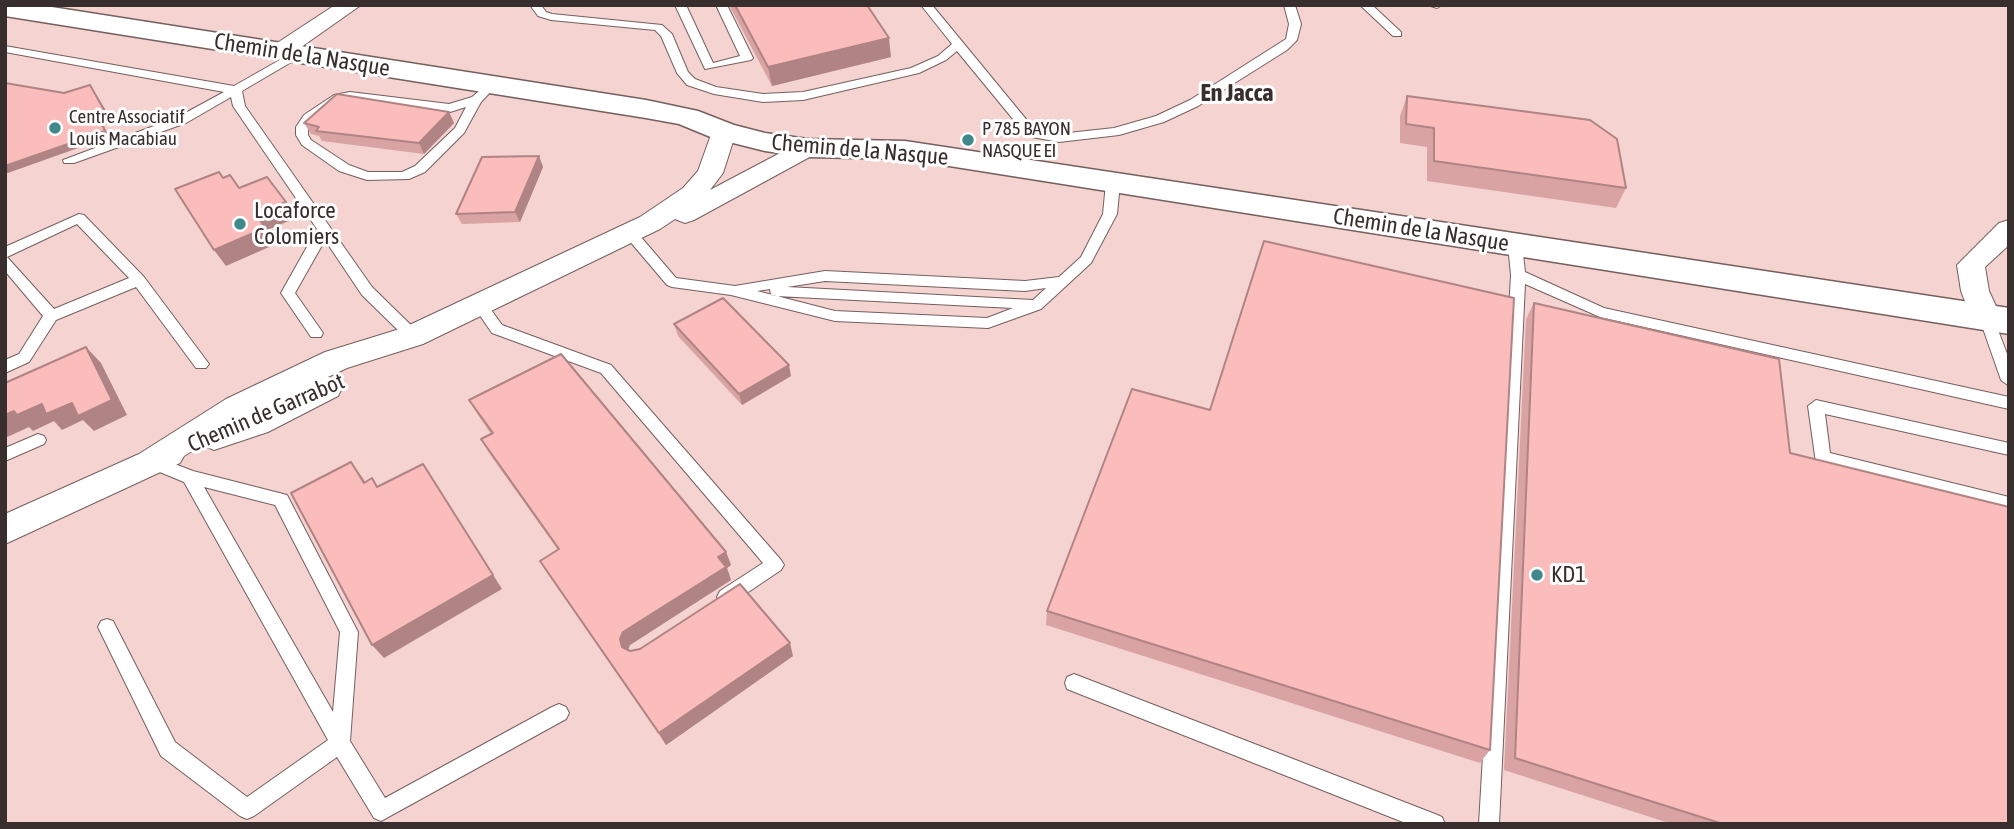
<!DOCTYPE html>
<html>
<head>
<meta charset="utf-8">
<style>
	body { margin:0 }
	#map { position:relative; width:2014px; height:829px; overflow:hidden; background:#fbe1e0; font-family:"Asap Condensed",sans-serif }
	canvas { display:block }
	.frame { position:absolute; inset:0; border:7px solid #372e2d; pointer-events:none }
</style>
</head>
<body>
<div id="map">
<canvas width="2014" height="829"></canvas>
<div class="frame"></div>
</div>
<script>
const ctx = document.querySelector('canvas').getContext('2d');
ctx.lineJoin = 'round';
function paint(path, color) {
  ctx.fillStyle = color;
  ctx.fill(path, 'evenodd');
}
function toPath(rows) {
  const path = new Path2D();
  for (const r of rows) {
    path.moveTo(r[0], r[1]);
    for (let i = 2; i < r.length; i += 2) path.lineTo(r[i], r[i + 1]);
  }
  return path;
}
function trace(path, color, width, dash) {
  ctx.strokeStyle = color;
  ctx.lineWidth = width;
  ctx.lineCap = dash ? 'butt' : 'round';
  ctx.setLineDash(dash || []);
  ctx.stroke(path);
}
function write(font, color, halo, rows, align = 'center') {
  ctx.font = font + ' "Asap Condensed",sans-serif';
  ctx.lineWidth = 6;
  ctx.setLineDash([]);
  ctx.textBaseline = 'middle';
  ctx.strokeStyle = halo;
  ctx.fillStyle = color;
  for (const [text, x, y, turn = 0] of rows) {
    ctx.save();
    ctx.translate(x, y);
    ctx.rotate((+turn || 0) * Math.PI / 180);
    ctx.textAlign = isNaN(turn) ? turn : align;
    if (halo) ctx.strokeText(text, 0, 0);
    ctx.fillText(text, 0, 0);
    ctx.restore();
  }
}
paint(toPath([
	[5,5,2009,5,2009,824,5,824]
]), '#f4d3d1');
const service = toPath([
	[530,5,541,5,546,12,552,14,662,25,672,34,688,72,695,79,716,87,763,94,803,92,911,68,938,56,952,44,921,5,932,5,1030,124,1040,131,1059,134,1114,128,1156,116,1190,100,1286,39,1289,24,1284,5,1295,5,1301,24,1297,40,1287,50,1198,106,1164,122,1119,135,1059,142,1032,137,1022,130,957,51,946,60,919,73,803,100,763,102,714,94,687,85,677,73,661,36,655,30,551,20,538,16,530,5],
	[675,5,686,5,713,63,740,56,716,5,727,5,753,58,751,60,705,69,675,5],
	[1360,5,1372,5,1401,32,1401,36,1393,36,1360,5],
	[1428,5,1442,5,1437,8,1428,5],
	[5,46,234,86,292,53,300,53,300,57,242,91,245,106,372,287,418,332,420,336,418,340,408,340,362,295,325,240,295,293,323,333,321,337,311,337,281,293,317,229,233,106,231,97,186,123,74,163,64,163,63,160,178,117,224,92,5,52,5,46],
	[491,81,497,85,481,102,464,133,425,172,409,179,367,180,339,171,302,145,296,135,296,127,304,115,334,95,350,92,449,104,472,97,491,81],
	[350,100,435,112,450,112,466,107,455,128,415,166,402,172,368,172,349,165,311,140,308,135,308,127,312,121,342,101,350,100],
	[1113,179,1120,183,1117,214,1091,263,1041,309,988,328,835,321,731,295,672,287,667,285,622,232,624,229,634,229,676,278,735,286,825,271,1025,281,1059,277,1081,257,1103,214,1106,183,1113,179],
	[825,281,1025,291,1046,288,1033,300,787,287,825,281],
	[770,289,771,295,776,296,1013,308,987,318,835,311,757,291,770,289],
	[79,214,84,215,144,277,206,360,209,364,206,368,196,368,136,287,56,320,29,362,5,373,5,360,19,354,43,316,5,271,5,247,79,214],
	[77,224,129,278,54,309,7,257,77,224],
	[1515,240,1522,245,1525,272,1604,308,2009,397,2009,409,1600,317,1525,284,1499,824,1479,824,1511,275,1508,245,1515,240],
	[479,299,484,300,502,325,611,365,781,560,784,565,781,570,732,603,726,605,720,603,717,597,720,591,763,563,601,373,492,333,472,304,479,299],
	[1986,312,1993,317,2009,359,2009,386,2001,380,1979,317,1986,312],
	[1816,400,2009,443,2009,455,1825,414,1830,453,2009,497,2009,511,1816,463,1808,406,1816,400],
	[38,434,44,436,46,440,44,444,5,461,5,448,38,434],
	[151,455,193,471,287,495,358,632,350,741,385,798,552,707,559,704,566,707,569,713,566,719,381,821,374,818,337,757,254,816,247,819,240,816,161,756,98,627,101,621,107,619,113,621,175,742,247,797,328,740,184,482,145,466,143,461,145,456,151,455],
	[204,487,275,505,340,632,333,712,204,487],
	[1074,674,1435,814,1442,817,1445,824,1408,824,1067,689,1065,683,1067,677,1074,674]
]);
const minor = toPath([
	[335,5,361,5,287,57,271,57,268,52,271,47,335,5],
	[724,125,733,127,736,132,723,173,710,190,799,143,808,140,817,143,821,148,817,153,694,220,685,223,675,219,660,229,423,344,347,368,328,377,338,380,342,388,338,396,268,432,214,450,202,445,184,456,180,463,5,544,5,514,139,454,226,399,325,352,403,328,640,217,683,188,698,171,712,132,715,127,724,125],
	[2009,220,2009,245,1985,267,1989,291,2001,317,1996,324,1986,327,1976,324,1971,317,1961,291,1957,265,1999,223,2009,220]
]);
const tertiary = toPath([
	[5,5,39,5,646,100,698,111,734,125,765,133,808,139,905,141,2009,308,2009,334,905,159,808,157,765,151,713,138,679,124,646,118,5,16,5,5]
]);
trace(service, '#755f5f', 2);
trace(minor, '#755f5f', 2);
trace(tertiary, '#755f5f', 3);
paint(service, '#fff');
paint(minor, '#fff');
paint(tertiary, '#fff');
paint(toPath([
	[729,5,867,5,891,57,772,86],
	[1407,96,1626,188,1616,208,1427,181,1427,147,1400,143,1400,116],
	[449,112,454,123,424,154,322,141,319,136,311,134,304,123],
	[539,156,543,167,520,222,462,224,456,214],
	[1534,303,1790,453,2009,824,1672,824,1504,770,1526,319],
	[674,324,791,376,742,405,678,336],
	[469,400,726,552,731,565,727,568,731,580,630,645,628,650,630,651,793,656,666,745,548,574,540,561,558,550,489,453,481,439,491,434,478,415],
	[1047,611,1490,750,1480,763,1046,625]
]), '#d8a3a2');
paint(toPath([
	[889,38,891,57,772,86,768,67],
	[90,85,113,122,104,126,109,137,5,174,5,166,100,120],
	[449,112,454,123,424,154,419,143],
	[539,156,543,167,520,222,515,212],
	[286,202,296,218,267,230,276,244,226,266,214,250,256,214],
	[86,347,101,363,127,415,94,431,83,420,62,430,54,421,33,431,29,427,5,438,5,415],
	[789,365,791,376,742,405,739,394],
	[351,462,362,477,375,498,364,483],
	[423,464,502,589,384,658,372,645],
	[726,552,731,565,727,568,731,580,630,645,627,652,622,647,620,639,623,632],
	[790,643,793,656,666,745,659,733]
]), '#b08484');
const building = toPath([
	[735,5,867,5,889,38,768,67,735,5],
	[5,83,64,93,90,85,108,117,100,120,105,131,5,166,5,83],
	[337,94,449,112,419,143,316,131,319,127,304,123,337,94],
	[1407,96,1590,120,1617,139,1626,188,1434,161,1434,128,1406,124,1407,96],
	[539,156,515,212,456,214,482,157,539,156],
	[219,172,223,178,230,175,239,188,267,177,286,202,256,214,265,228,214,250,175,189,219,172],
	[1264,241,1514,298,1490,750,1047,611,1132,389,1210,410,1264,241],
	[723,298,789,365,739,394,674,324,723,298],
	[1534,303,1779,359,1790,453,2009,507,2009,824,1723,824,1515,758,1534,303],
	[86,347,112,400,78,416,72,403,46,414,42,404,17,415,14,411,5,415,5,383,86,347],
	[561,354,726,552,718,557,726,567,623,632,620,639,622,647,630,651,640,649,740,584,790,643,659,733,540,561,559,549,481,439,493,433,469,400,561,354],
	[351,462,364,483,372,478,377,487,423,464,493,575,372,645,291,493,351,462]
]);
paint(building, '#fbbdbc');
trace(building, '#b08484', 2);
for (const [x, y, r, color] of [
	[55,128,7,"#40888c"],
	[968,140,7,"#40888c"],
	[240,224,7,"#40888c"],
	[1537,575,7,"#40888c"]
]) {
  const dot = new Path2D();
  dot.arc(x, y, r, 0, 2 * Math.PI);
  ctx.fillStyle = color;
  ctx.fill(dot);
  trace(dot, '#fff', 2.5);
}
write('19px', '#372e2d', '#fff', [
	["Centre Associatif",69,117],
	["Louis Macabiau",69,139],
	["P 785 BAYON",982,129],
	["NASQUE EI",982,151]
], 'left');
write('23px', '#372e2d', '#fff', [
	["Chemin de la Nasque",302,55,9],
	["Chemin de la Nasque",860,150,5],
	["Chemin de la Nasque",1421,230,9],
	["Chemin de Garrabot",266,413,-23]
]);
write('23px', '#372e2d', '#fff', [
	["Locaforce",254,211],
	["Colomiers",254,237],
	["KD1",1551,575]
], 'left');
write('bold 24px', '#372e2d', '#fff', [
	["En Jacca",1237,93]
]);
</script>
</body>
</html>
